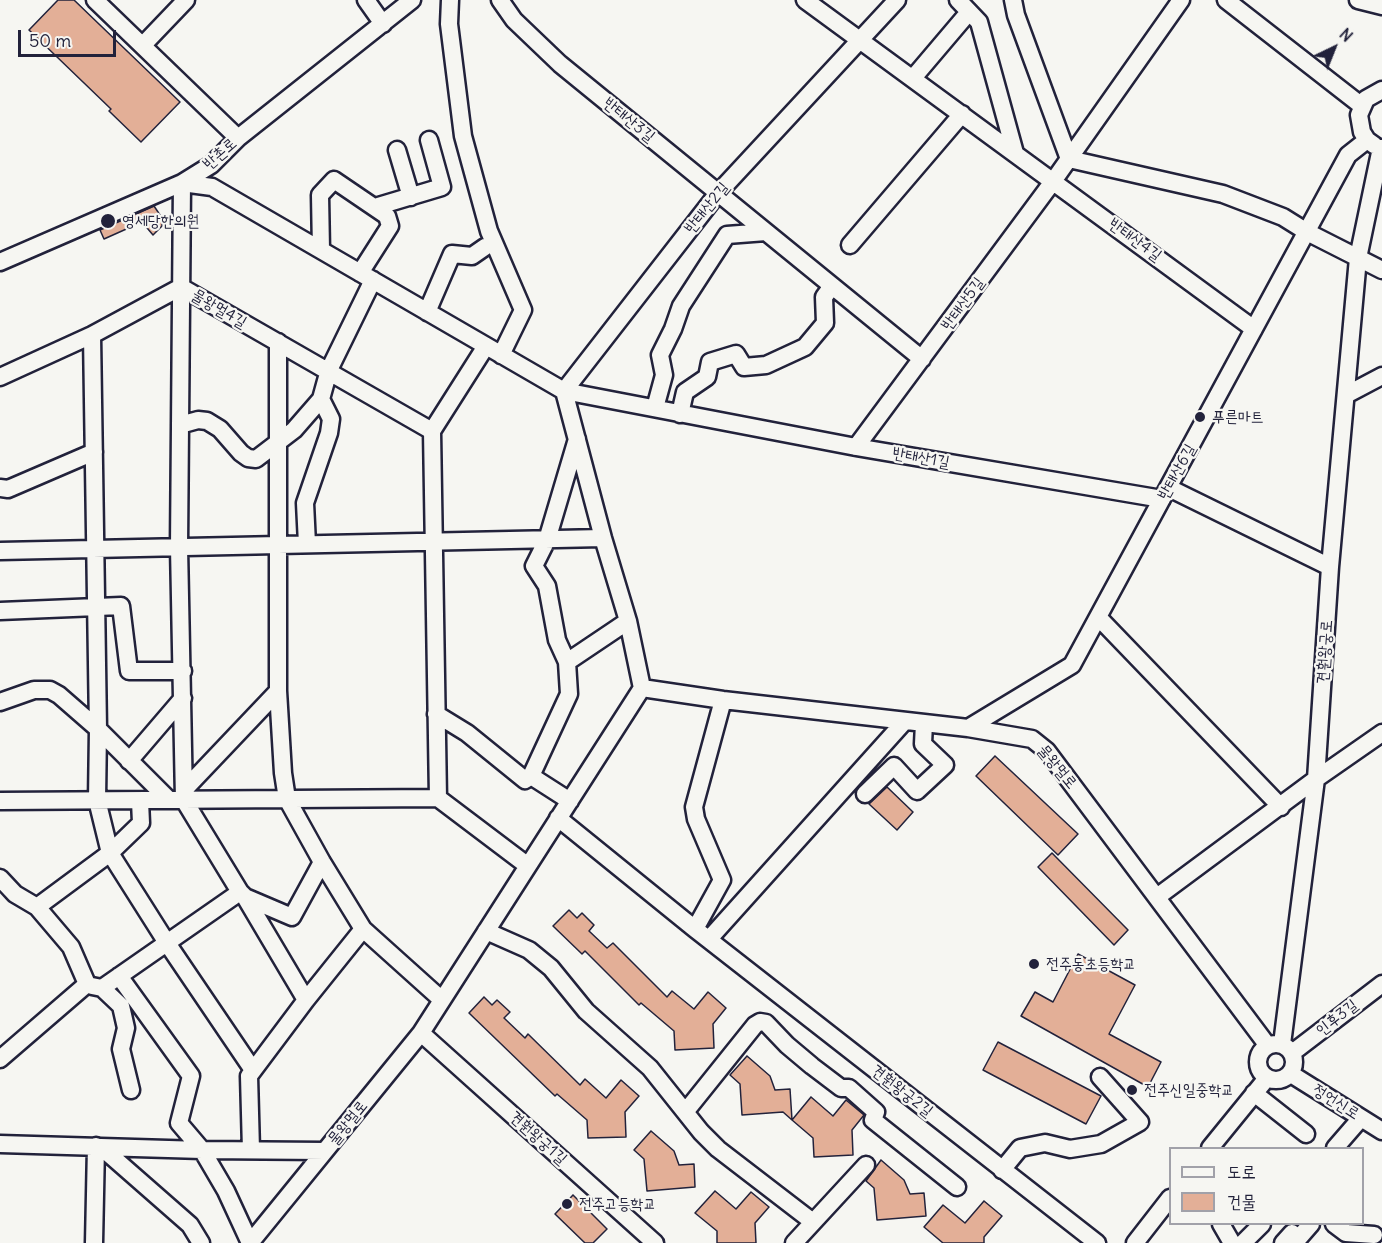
<!DOCTYPE html>
<html>
<head>
<meta charset="utf-8">
<style>
	body { margin:0 }
	#map { position:relative; width:1382px; height:1243px; overflow:hidden; background:#f6f6f2; font-family:Delius,"Poor Story",sans-serif }
	canvas { display:block }
	.legend { position:absolute; left:1169px; top:1147px; width:195px; height:78px; box-sizing:border-box; background:#f6f6f2; border:2px solid #a1a1a9; margin:0; padding:8px 10px; list-style:none; font-size:18px; color:#22223b }
	.legend li { display:flex; align-items:center; gap:12px; height:30px }
	.legend b { width:30px; border:2px solid #a1a1a9 }
	.north { position:absolute; left:1304px; top:18px; width:60px; height:60px; -webkit-text-stroke:4px #f6f6f2; paint-order:stroke; rotate:43deg; font-size:16px; font-weight:700; line-height:24px; text-align:center; color:#22223b }
	.north::after { content:''; display:block; margin:auto; width:21px; height:27px; background:#22223b; clip-path:polygon(50% 0,100% 100%,50% 72%,0 100%) }
	.scale { position:absolute; left:18px; top:30px; width:98px; height:27px; box-sizing:border-box; border:3px solid #22223b; border-top:0; padding-left:8px; font-size:18px; line-height:21px; white-space:nowrap; color:#22223b; -webkit-text-stroke:4px #f6f6f2; paint-order:stroke }
</style>
</head>
<body>
<div id="map">
<canvas width="1382" height="1243"></canvas>
<ul class="legend">
<li><b style="height:8px;background:#f6f6f2"></b>도로</li>
<li><b style="height:16px;background:#e3af97"></b>건물</li>
</ul>
<div class="north">N</div>
<div class="scale">50 m</div>
</div>
<script>
const ctx = document.querySelector('canvas').getContext('2d');
ctx.lineJoin = 'round';
function paint(path, color) {
  ctx.fillStyle = color;
  ctx.fill(path, 'evenodd');
}
function toPath(rows) {
  const path = new Path2D();
  for (const r of rows) {
    if (r.length === 3) {
      path.moveTo(r[0] + r[2], r[1]);
      path.arc(r[0], r[1], r[2], 0, 2 * Math.PI);
      continue;
    }
    path.moveTo(r[0], r[1]);
    for (let i = 2; i < r.length; i += 2) path.lineTo(r[i], r[i + 1]);
  }
  return path;
}
function trace(path, color, width, dash) {
  ctx.strokeStyle = color;
  ctx.lineWidth = width;
  ctx.lineCap = dash ? 'butt' : 'round';
  ctx.setLineDash(dash || []);
  ctx.stroke(path);
}
function write(font, color, halo, rows, align = 'center') {
  ctx.font = font + ' Delius,"Poor Story",sans-serif';
  ctx.lineWidth = 4.5;
  ctx.setLineDash([]);
  ctx.textBaseline = 'middle';
  ctx.strokeStyle = halo;
  ctx.fillStyle = color;
  for (const [text, x, y, turn = 0] of rows) {
    ctx.save();
    ctx.translate(x, y);
    ctx.rotate((+turn || 0) * Math.PI / 180);
    ctx.textAlign = isNaN(turn) ? turn : align;
    if (halo) ctx.strokeText(text, 0, 0);
    ctx.fillText(text, 0, 0);
    ctx.restore();
  }
}
const building = toPath([
	[58,0,74,0,180,102,141,142,109,111,111,109,29,30,58,0],
	[154,206,162,218,162,226,153,235,142,222,104,239,100,230,154,206],
	[995,756,1078,834,1058,855,976,776,995,756],
	[887,787,913,812,897,830,869,804,887,787],
	[1052,853,1128,930,1114,945,1038,867,1052,853],
	[569,910,577,918,582,913,594,925,589,931,607,948,613,943,667,997,672,991,694,1009,708,992,726,1008,713,1024,714,1048,675,1050,674,1031,641,1003,639,1005,585,951,582,954,553,926,569,910],
	[1078,954,1135,985,1109,1034,1161,1062,1148,1087,1021,1016,1035,992,1053,1002,1078,954],
	[484,997,492,1005,497,1000,510,1012,504,1018,525,1038,528,1034,580,1085,585,1079,606,1098,621,1080,639,1096,625,1112,626,1137,588,1138,587,1120,557,1094,555,1096,469,1013,484,997],
	[998,1042,1101,1096,1086,1124,983,1070,998,1042],
	[747,1056,770,1076,775,1090,790,1089,792,1120,783,1112,742,1115,740,1084,730,1075,747,1056],
	[811,1097,833,1116,846,1100,864,1115,852,1130,853,1155,814,1157,813,1138,792,1120,811,1097],
	[651,1131,674,1151,679,1165,694,1164,695,1187,647,1191,644,1159,634,1150,651,1131],
	[881,1160,904,1180,910,1194,924,1193,926,1216,877,1220,874,1188,866,1181,881,1160],
	[715,1191,736,1209,751,1192,769,1207,755,1223,756,1243,717,1243,717,1231,695,1213,715,1191],
	[573,1195,607,1229,593,1243,585,1243,555,1214,573,1195],
	[984,1201,1002,1216,984,1237,984,1243,943,1243,924,1227,943,1205,965,1223,984,1201]
]);
paint(building, '#e3af97');
trace(building, '#22223b', 1.5);
const minor = toPath([
	[95,0,238,138],
	[366,0,383,24],
	[450,0,449,24,463,136,489,231,523,310,501,355],
	[500,0,514,20,560,64,922,359],
	[805,0,1254,329],
	[958,0,979,22,1015,153],
	[1013,0,1016,15,1069,159,1223,194,1283,217,1307,232,1382,270],
	[1226,0,1362,106],
	[1358,0,1382,6],
	[143,45,186,0],
	[913,78,969,12],
	[1374,145,1367,140,1362,132,1359,115,1366,99,1382,90],
	[397,150,411,197],
	[375,207,442,187,429,140],
	[850,245,962,114],
	[321,250,320,195,334,180,387,216,390,226,360,273],
	[0,262,182,183,211,165,238,138,412,0],
	[181,287,432,431],
	[427,312,452,254,472,256,485,247],
	[92,335,98,729,97,800,110,853,167,943,253,1070],
	[278,342,278,691,283,773,287,799,322,862,363,929,442,1000],
	[0,377,92,335,181,287],
	[1346,395,1382,376],
	[655,408,664,375,660,355,673,329,681,306,727,235,766,232],
	[680,414,685,392,707,377,710,362,736,354,744,367,766,365,805,347,825,323,824,297,832,286],
	[180,425,198,420,207,421,220,429,241,453,248,458,256,459,294,430,321,399],
	[432,431,438,798],
	[432,431,486,346],
	[856,447,1054,180,1181,0],
	[0,488,8,489,94,452],
	[1169,488,1330,567],
	[307,544,305,503,329,433,331,419,321,399,329,370,373,280],
	[0,551,603,538],
	[0,611,121,606,129,671,183,671],
	[1099,618,1281,807],
	[567,662,628,621],
	[642,688,628,621,603,538,564,391,718,193,897,0],
	[0,702,34,690,50,690,59,695,98,729,169,800],
	[436,714,467,733,525,780,531,776,570,801],
	[968,728,1072,665,1348,155,1367,140],
	[129,761,183,698],
	[531,776,569,694,567,662,557,640,547,586,534,566,547,540,577,439],
	[184,790,278,691],
	[865,794,894,766,917,791,945,765,923,744,924,723],
	[0,801,438,798,528,866],
	[558,818,695,929,1097,1243],
	[0,878,15,894,37,907,71,947,87,984,0,1059],
	[245,897,292,917,322,862],
	[1157,897,1316,779,1382,733],
	[37,907,110,853,141,823,140,801],
	[695,929,722,880,696,819,694,807,723,700],
	[486,931,529,950,551,968,586,1011,650,1068,701,1132,718,1149,813,1222],
	[709,939,904,722],
	[119,976,191,1076,179,1123,202,1150,226,1191,250,1243],
	[92,986,102,988,121,1006,126,1028,121,1049,131,1090],
	[102,988,240,892],
	[306,1000,245,897,240,892,184,800,179,547,182,183,212,187,564,391,856,447,1162,499],
	[421,1033,655,1243],
	[1276,1062,18],
	[1282,1044,1316,779,1330,567,1358,258,1381,148],
	[1292,1053,1382,984],
	[1291,1074,1382,1131],
	[1254,1093,1306,1134],
	[686,1111,755,1025,760,1022,766,1023,787,1045,812,1066,841,1088,849,1088,876,1112,873,1120,957,1187],
	[0,1144,202,1150,325,1151],
	[101,1147,190,1225,201,1243],
	[1210,1148,1267,1078],
	[1335,1148,1361,1118],
	[251,1150,249,1076,306,1000,363,929],
	[1002,1170,1020,1148,1045,1143,1070,1149,1101,1144,1140,1122,1100,1077],
	[1221,1224,1232,1243],
	[1334,1224,1346,1233,1374,1235],
	[94,1243,96,1146],
	[250,1243,421,1033,642,688,723,700,968,728,1032,739,1047,751,1268,1046],
	[794,1243,866,1165],
	[1135,1243,1170,1198],
	[1243,1243,1262,1224],
	[1283,1243,1292,1233,1298,1239,1311,1224]
]);
trace(minor, '#22223b', 21);
trace(minor, '#f6f6f2', 16);
for (const [x, y, r, color] of [
	[108,221,8,"#22223b"],
	[1200,417,6,"#22223b"],
	[1034,964,6,"#22223b"],
	[1132,1090,6,"#22223b"],
	[567,1204,6,"#22223b"]
]) {
  const dot = new Path2D();
  dot.arc(x, y, r, 0, 2 * Math.PI);
  ctx.fillStyle = color;
  ctx.fill(dot);
  trace(dot, '#f6f6f2', 2);
}
write('16px', '#22223b', '#f6f6f2', [
	["반태산3길",629,120,39],
	["반촌로",220,154,-41],
	["반태산2길",707,208,-51],
	["반태산4길",1135,240,36],
	["반태산5길",963,304,-54],
	["물왕멀4길",219,309,30],
	["반태산1길",921,458,10],
	["반태산6길",1177,472,-61],
	["견훤왕궁로",1325,652,-86],
	["물왕멀로",1057,767,50],
	["인후3길",1337,1018,-38],
	["견훤왕궁2길",902,1091,38],
	["정언신로",1336,1102,32],
	["물왕멀로",348,1123,-51],
	["견훤왕궁1길",538,1138,42]
]);
write('16px', '#22223b', '#f6f6f2', [
	["영세당한의원",122,221],
	["푸른마트",1212,417],
	["전주동초등학교",1046,964],
	["전주신일중학교",1144,1090],
	["전주고등학교",579,1204]
], 'left');
</script>
</body>
</html>
